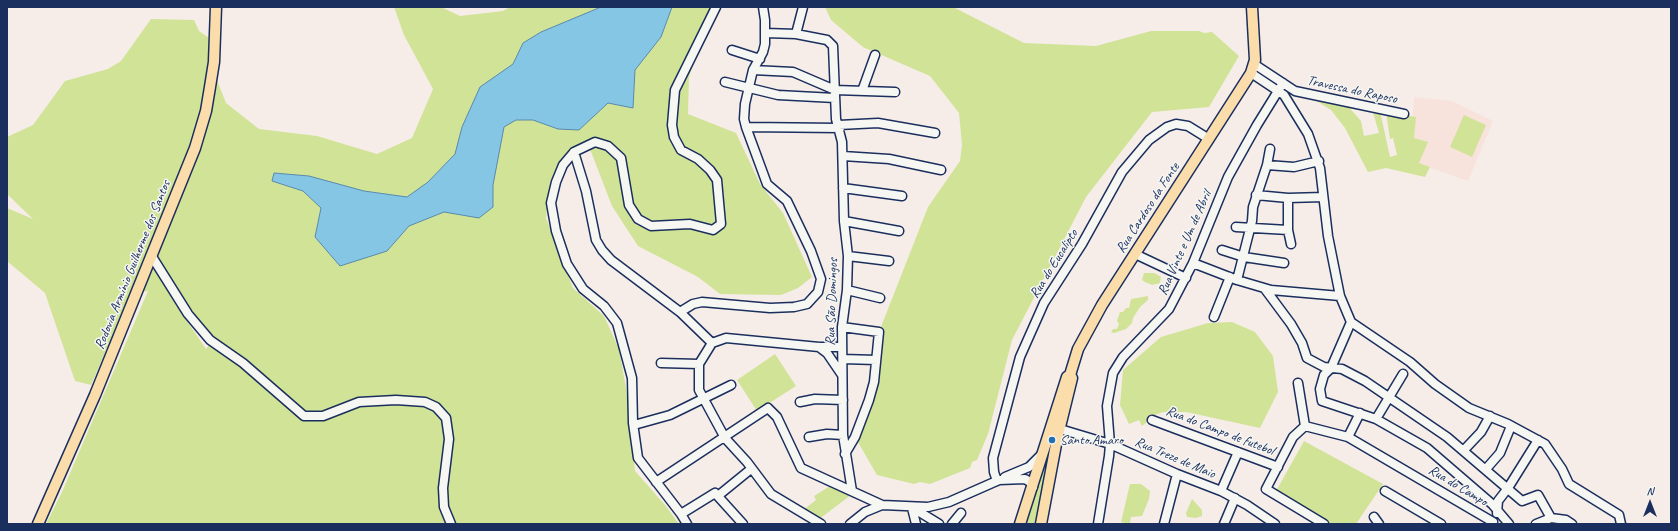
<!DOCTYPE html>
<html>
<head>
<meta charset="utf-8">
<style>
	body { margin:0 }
	#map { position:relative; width:1678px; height:531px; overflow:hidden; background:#f6ede8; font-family:Caveat,sans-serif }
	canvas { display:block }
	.frame { position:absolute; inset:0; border:8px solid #1b2f5e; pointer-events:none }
	.north { position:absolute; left:1630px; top:483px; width:40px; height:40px; -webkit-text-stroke:3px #f6f6f2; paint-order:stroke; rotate:0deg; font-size:11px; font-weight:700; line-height:16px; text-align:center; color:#1b2f5e }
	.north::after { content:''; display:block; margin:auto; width:14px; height:18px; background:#1b2f5e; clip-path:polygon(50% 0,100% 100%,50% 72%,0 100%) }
</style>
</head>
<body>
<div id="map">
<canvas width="1678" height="531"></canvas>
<div class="frame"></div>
<div class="north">N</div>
</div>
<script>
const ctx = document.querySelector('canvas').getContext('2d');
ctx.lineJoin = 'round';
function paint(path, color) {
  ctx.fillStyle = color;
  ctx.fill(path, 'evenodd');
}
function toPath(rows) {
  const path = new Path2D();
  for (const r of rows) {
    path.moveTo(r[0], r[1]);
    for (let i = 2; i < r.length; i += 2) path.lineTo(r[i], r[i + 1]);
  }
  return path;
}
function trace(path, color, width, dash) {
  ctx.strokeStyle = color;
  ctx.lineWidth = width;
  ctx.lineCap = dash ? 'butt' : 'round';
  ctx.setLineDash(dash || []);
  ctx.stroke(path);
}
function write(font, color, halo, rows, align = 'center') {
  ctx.font = font + ' Caveat,sans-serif';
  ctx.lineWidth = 3;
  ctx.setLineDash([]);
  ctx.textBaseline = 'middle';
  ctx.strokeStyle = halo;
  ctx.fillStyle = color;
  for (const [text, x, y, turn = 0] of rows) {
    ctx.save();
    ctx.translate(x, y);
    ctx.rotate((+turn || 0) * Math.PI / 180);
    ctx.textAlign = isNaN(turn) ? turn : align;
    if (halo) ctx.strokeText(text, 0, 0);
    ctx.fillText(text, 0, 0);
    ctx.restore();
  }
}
paint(toPath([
	[1414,97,1452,101,1493,121,1468,181,1409,160]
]), '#f7e2dc');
paint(toPath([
	[394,7,441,7,460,16,503,11,510,7,716,7,710,14,689,77,688,114,736,133,760,184,783,213,812,277,798,288,781,295,720,294,698,277,638,246,612,206,590,149,565,155,550,182,546,218,573,288,604,316,619,349,626,388,635,471,665,505,679,524,46,524,62,492,148,291,131,293,91,385,75,381,45,293,7,261,7,208,33,219,7,194,7,137,33,125,65,81,108,69,121,61,151,19,194,20,199,31,209,38,208,57,226,103,259,129,317,136,377,154,412,138,433,89,404,35],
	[174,302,207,329,214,339,206,349],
	[825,7,953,7,1024,43,1096,46,1151,31,1199,31,1204,33,1212,32,1239,56,1209,107,1152,112,1086,197,1012,340,988,434,977,460,972,462,970,468,930,484,920,482,914,484,877,475,855,437,869,400,879,332,928,207,960,161,962,145,959,113,930,76,863,47,831,20],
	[1312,98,1345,103,1361,121,1364,136,1379,133,1372,109,1380,111,1390,157,1397,155,1393,138,1390,139,1386,112,1416,117,1414,138,1428,142,1419,163,1430,167,1425,177,1386,168,1368,172,1345,128,1331,110],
	[1464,115,1486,125,1472,157,1450,147],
	[1144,273,1154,273,1158,275,1161,277,1160,283,1152,285,1145,282,1142,280],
	[1148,296,1148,300,1140,307,1133,318,1132,323,1126,329,1114,333,1111,332,1113,329,1117,329,1119,324,1117,321,1120,312,1123,312,1126,308,1129,308,1131,299],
	[1232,322,1255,332,1273,356,1278,392,1260,428,1186,412,1163,412,1157,414,1142,426,1139,420,1129,424,1120,405,1123,370,1161,337,1208,323],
	[775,354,796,386,757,411,737,380],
	[1051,437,1054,437,1039,524,1023,524],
	[1304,441,1383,484,1356,524,1327,524,1275,493],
	[1130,484,1141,484,1150,491,1149,499,1142,516,1131,517,1130,524,1121,522],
	[830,486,851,495,814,523,802,511,816,500,814,496],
	[1192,499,1202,510,1202,516,1196,518,1187,517,1186,513]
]), '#d1e397');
const water = toPath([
	[601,7,672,7,661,37,635,70,633,108,608,103,579,130,558,129,533,120,516,120,504,127,493,185,493,207,479,218,444,212,409,226,387,251,340,266,315,237,321,208,303,191,272,181,274,173,309,176,364,191,407,197,428,182,455,154,462,127,480,87,513,64,523,43,541,32,601,7]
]);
paint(water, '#84c6e4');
trace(water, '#5a8aae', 1);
const minor = toPath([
	[763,7,765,20,765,44,763,52,753,70,745,104,744,119,746,127,840,128],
	[766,33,796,34,827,40,833,46,836,119,842,142,844,221,848,256,847,290,842,327,843,435,852,491],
	[796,34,803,7],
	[732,50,760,59],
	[1254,64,1295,91,1404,114],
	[753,70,793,72,835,90,895,92],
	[1251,73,1284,95,1308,134,1320,168,1328,236,1340,296,1351,322,1410,362,1435,384,1469,408,1508,424,1545,444,1562,469,1569,484,1619,515,1621,524],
	[725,82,778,95,835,98],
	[862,91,875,55],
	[839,125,878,123,935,133],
	[574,152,586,191,596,240,602,250,611,260,680,312,712,343],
	[843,156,889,159,941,170],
	[1267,165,1294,167,1319,161],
	[843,188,902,196],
	[1256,195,1288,198],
	[844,221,899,231],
	[1236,227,1288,230],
	[1291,244,1288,230,1288,198,1323,197],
	[1222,250,1244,257,1284,263],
	[1135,254,1186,278],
	[151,255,188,314,210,340,243,363,304,416,323,416,359,402,396,400,425,402,436,407,446,418,449,439,443,488,444,507,451,524],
	[848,256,889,261],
	[1193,263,1237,280,1252,221,1253,207,1267,165,1270,149],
	[1237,280,1271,290,1340,296],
	[1265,289,1291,324,1302,343,1307,358,1324,367,1342,369,1365,381,1447,437,1522,501,1538,495,1551,518],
	[847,290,880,298],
	[680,312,693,304,702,302,770,308,794,307,807,304,818,292,821,279,811,251,787,201,767,184,746,127],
	[1214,317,1230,277],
	[1351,322,1331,368,1324,375,1320,389,1322,401,1376,419,1427,448,1492,504,1509,524],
	[842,327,879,332,874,382,869,400,855,437,845,454],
	[819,347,827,353,842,375],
	[843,359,876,360],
	[661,363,699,364],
	[1298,383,1305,426],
	[800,402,815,399,843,400],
	[1376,419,1403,374],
	[1152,420,1278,467],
	[634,425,670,415,731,385],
	[1305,426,1348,437,1493,522],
	[1305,426,1293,437,1266,489,1324,524],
	[1060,429,1110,444,1177,474,1221,491,1247,505,1275,524],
	[809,437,827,434,843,435],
	[1348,437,1360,413],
	[1464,450,1481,432,1490,416],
	[1486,469,1500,453,1511,426],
	[1005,477,1029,467,1041,455],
	[997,481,994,472,993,458,1020,357,1044,303,1082,244,1122,172,1149,140,1167,127,1176,124,1188,126,1209,139],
	[656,482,768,408,777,417,801,468,882,505],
	[1221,491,1238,452],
	[1385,491,1441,524],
	[719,495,751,469],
	[912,508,916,524],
	[913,508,939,524],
	[1497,513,1498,501,1508,488,1538,440],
	[681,514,715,493,743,524],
	[1374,517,1379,524],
	[687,524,681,514,638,458,633,423,632,378,617,323,604,306,583,289,567,264,556,231,551,203,556,182,563,165,574,152,595,142,608,146,621,158,629,205,638,219,651,226,690,224,713,230,721,224,717,180,710,170,698,159,681,150,674,137,672,125,675,90,716,7],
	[821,524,771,494,747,462,725,438,699,390,699,364,712,343,726,338,819,347,842,347],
	[850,524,865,512,882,505,928,507,949,502,999,480,1025,479,1030,482,1033,487],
	[952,524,961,513],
	[1098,524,1109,456,1110,444,1107,406,1113,373,1123,357,1169,309,1193,263,1228,177,1257,125,1283,83],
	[1164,524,1177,474],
	[1224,524,1235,498],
	[1536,524,1551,518,1566,520,1572,524]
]);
const major = toPath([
	[1070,375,1078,349,1102,305,1251,73,1255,60,1252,7],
	[38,524,95,395,195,148,206,111,210,87,214,62,216,7],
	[1020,524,1067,377,1070,375,1072,378,1057,439,1041,524]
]);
trace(minor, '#1b2f5e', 11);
trace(major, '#1b2f5e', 13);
trace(minor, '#f6f6f2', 8);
trace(major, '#faddab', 10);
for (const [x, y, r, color] of [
	[1052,440,4,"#1f6fb2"]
]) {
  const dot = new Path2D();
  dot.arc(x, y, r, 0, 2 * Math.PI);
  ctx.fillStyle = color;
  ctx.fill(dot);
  trace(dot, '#f6f6f2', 1.5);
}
write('14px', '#1b2f5e', '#f6f6f2', [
	["Travessa do Raposo",1352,90,12],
	["Rua Cardoso da Fonte",1148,208,-57],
	["Rua Vinte e Um de Abril",1185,243,-66],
	["Rua do Eucalipto",1054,264,-58],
	["Rodovia Armínio Guilherme dos Santos",133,265,-68],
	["Rua São Domingos",832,302,-88],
	["Rua do Campo de futebol",1220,431,21],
	["Rua Treze de Maio",1175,458,23],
	["Rua do Campo",1458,486,31]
]);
write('14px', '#1b2f5e', '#f6f6f2', [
	["Santo Amaro",1060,440]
], 'left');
</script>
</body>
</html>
